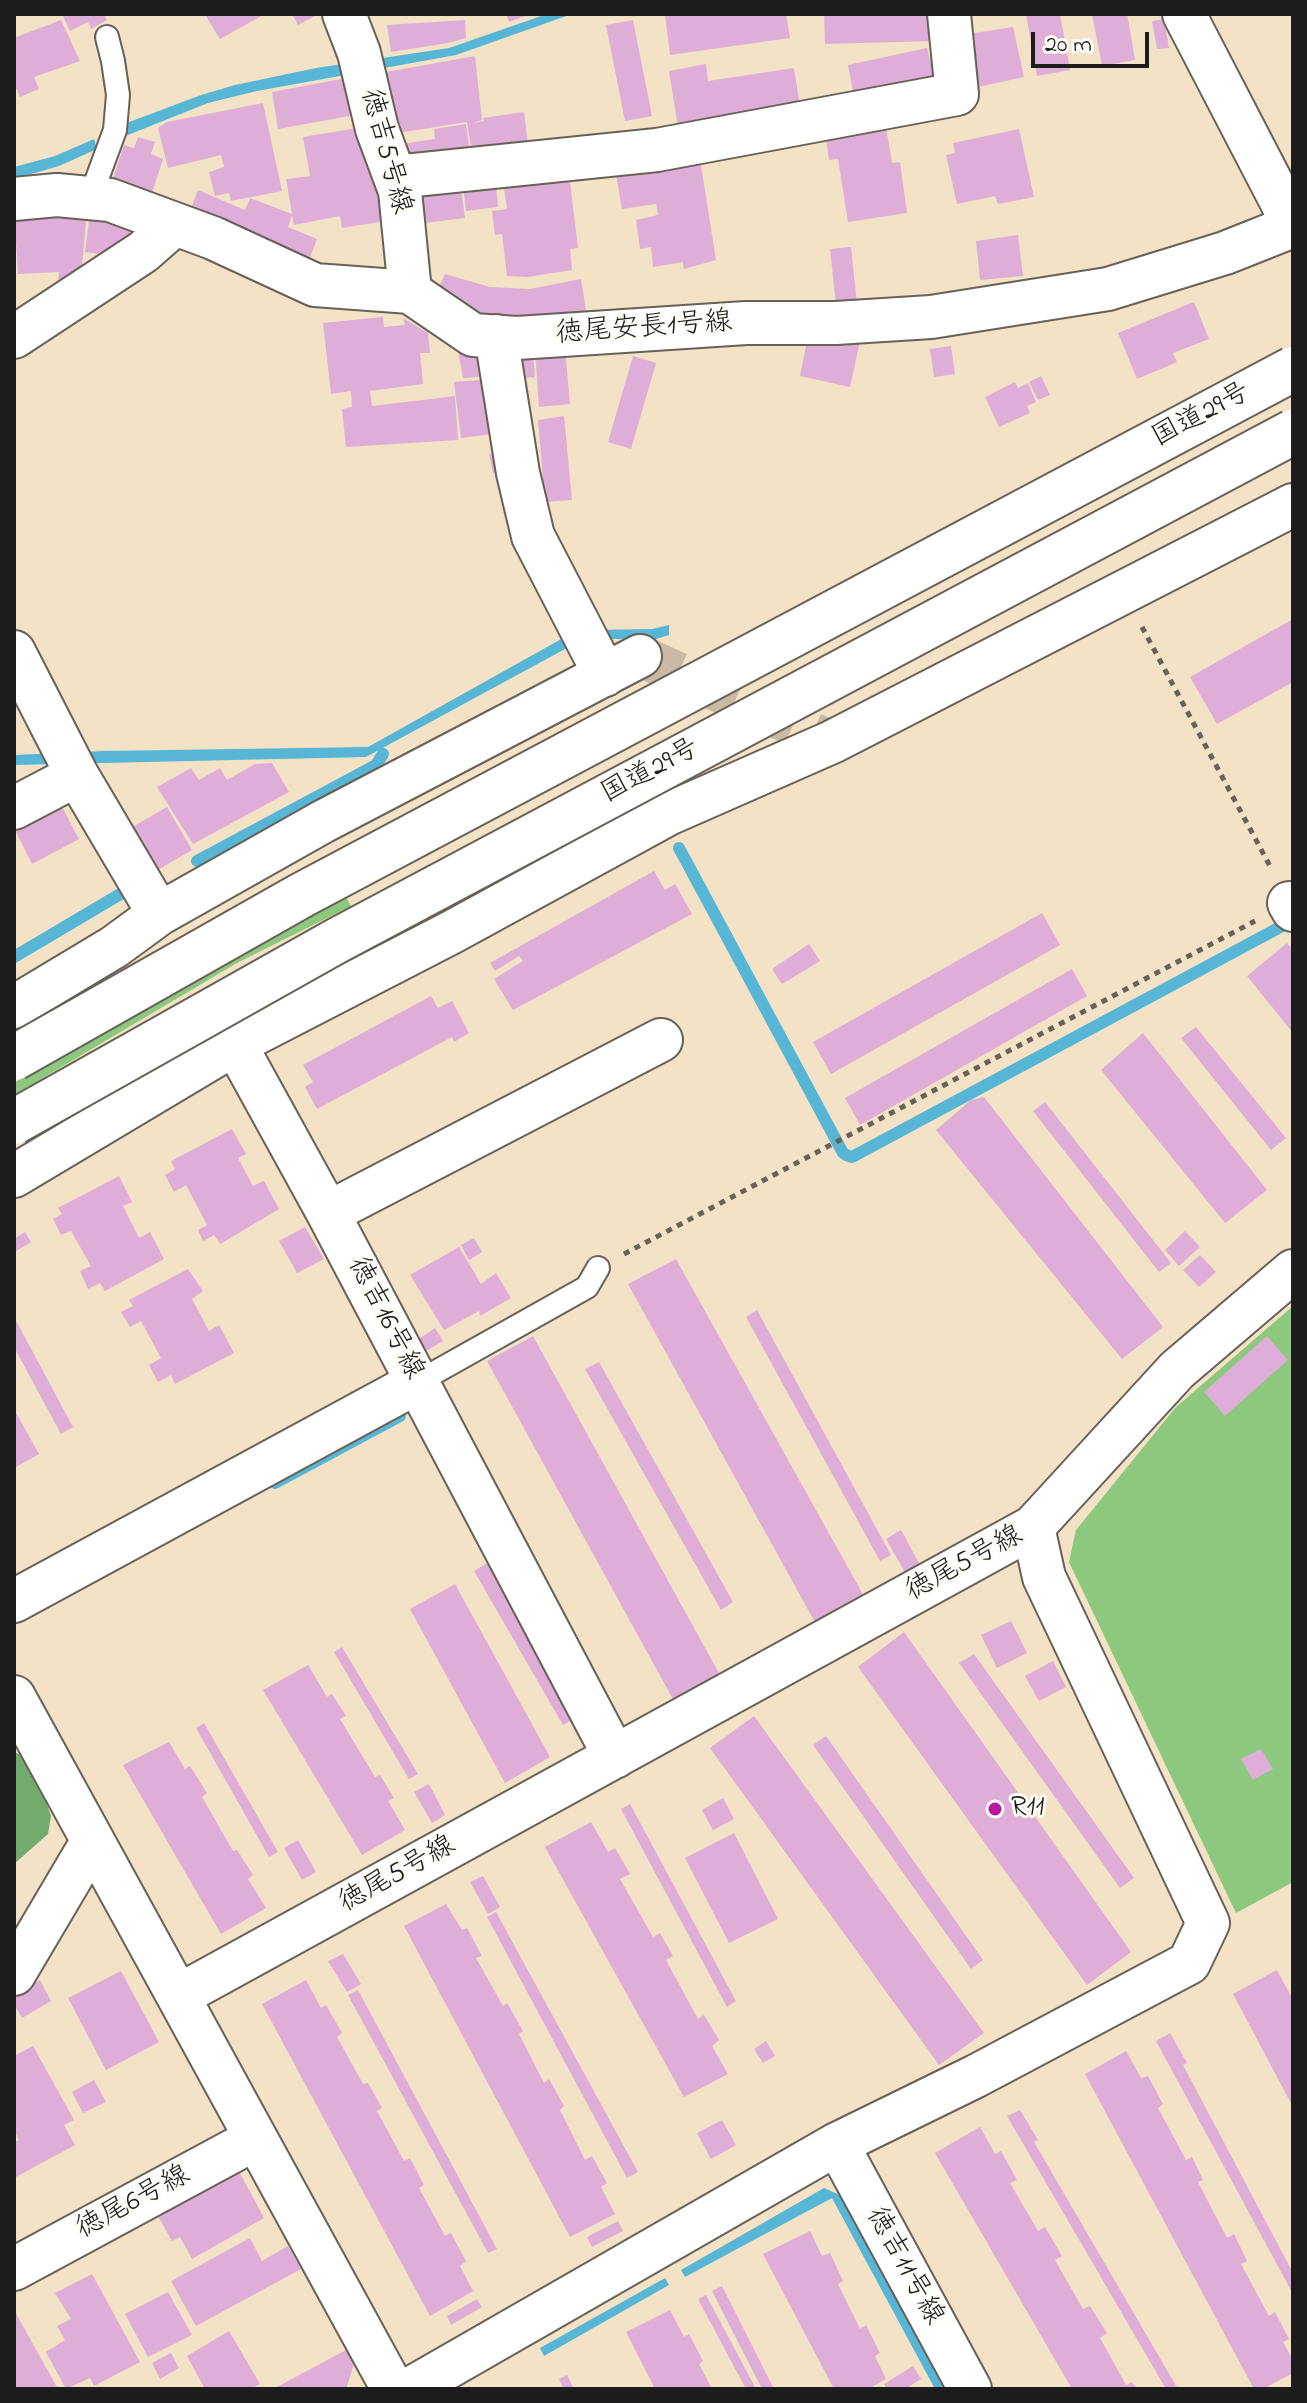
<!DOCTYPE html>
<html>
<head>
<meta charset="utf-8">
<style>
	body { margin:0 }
	#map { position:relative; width:1307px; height:2403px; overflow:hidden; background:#f3e2c6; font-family:"Indie Flower",sans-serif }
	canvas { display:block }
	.frame { position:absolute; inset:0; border:16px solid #1c1c1c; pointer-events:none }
	.scale { position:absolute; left:1031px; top:32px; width:118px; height:36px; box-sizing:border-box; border:4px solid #1c1c1c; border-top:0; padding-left:10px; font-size:24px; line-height:28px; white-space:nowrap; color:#1c1c1c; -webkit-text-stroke:6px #fdfcf7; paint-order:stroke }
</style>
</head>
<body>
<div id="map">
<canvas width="1307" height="2403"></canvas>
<div class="frame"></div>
<div class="scale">20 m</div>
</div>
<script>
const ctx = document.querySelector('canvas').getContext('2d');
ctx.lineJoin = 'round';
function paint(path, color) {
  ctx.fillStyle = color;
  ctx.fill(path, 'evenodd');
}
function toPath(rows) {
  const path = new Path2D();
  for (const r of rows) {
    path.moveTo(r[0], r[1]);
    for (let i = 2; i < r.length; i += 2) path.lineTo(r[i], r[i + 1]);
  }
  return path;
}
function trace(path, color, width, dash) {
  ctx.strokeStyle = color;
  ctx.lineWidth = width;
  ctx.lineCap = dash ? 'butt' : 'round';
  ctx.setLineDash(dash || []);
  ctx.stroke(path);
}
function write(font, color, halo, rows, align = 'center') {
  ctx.font = font + ' "Indie Flower","Klee One",sans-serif';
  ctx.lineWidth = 6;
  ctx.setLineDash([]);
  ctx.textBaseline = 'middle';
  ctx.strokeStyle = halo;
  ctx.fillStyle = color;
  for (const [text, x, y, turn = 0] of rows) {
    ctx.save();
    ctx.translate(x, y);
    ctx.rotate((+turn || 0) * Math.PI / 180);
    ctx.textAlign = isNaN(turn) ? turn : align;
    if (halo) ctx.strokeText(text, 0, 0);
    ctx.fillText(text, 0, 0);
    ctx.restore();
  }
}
paint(toPath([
	[346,897,351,906,237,963,14,1095,14,1083,98,1033],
	[1293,1306,1293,1882,1236,1913,1069,1562,1076,1530,1176,1407]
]), '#8cc87d');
paint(toPath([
	[14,1752,30,1759,43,1782,45,1799,51,1816,48,1834,14,1864]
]), '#71ac6c');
paint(toPath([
	[547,14,572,14,456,55,257,91,208,103,123,137,124,124,201,95,235,85,316,68,449,48],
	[94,139,97,149,59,166,14,179,14,167,55,156],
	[669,625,669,635,656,639,594,639,593,630,652,629],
	[572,633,578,642,366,757,14,765,14,755,104,751,368,747],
	[824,2188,842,2196,944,2389,935,2389,832,2198,685,2277,681,2270],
	[665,2278,669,2285,544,2356,540,2348]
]), '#57b6d6');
trace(toPath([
	[679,848,843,1153],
	[197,861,376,765,383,754],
	[14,957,122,893],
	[846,1155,852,1157,1284,925],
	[275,1483,400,1416]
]), '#57b6d6', 12);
paint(toPath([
	[62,14,104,14,107,20,91,29,88,22,70,31],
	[208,14,265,14,220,39,206,16],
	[292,14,319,14,298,25],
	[506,14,530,14,509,22],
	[665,14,786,14,790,38,670,55],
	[824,14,933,14,934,41,825,44],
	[1026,14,1060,14,1070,70,1037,76],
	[1092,14,1127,14,1135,60,1102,66],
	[1164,19,1169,48,1157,49,1152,21],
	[61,20,80,61,34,77,39,89,20,97,17,89,14,90,14,38],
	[465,20,466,38,448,43,391,52,387,25],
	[633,20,652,116,625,121,606,25],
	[1013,27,1024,77,978,87,968,34],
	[927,48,936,85,855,102,848,65],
	[475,56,482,120,473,123,484,121,483,118,524,112,529,153,473,159,467,122,385,135,375,74],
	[706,64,708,81,794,68,802,119,679,134,669,71],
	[357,76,366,113,278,129,272,92],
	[263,103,282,191,231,201,229,193,215,196,209,172,224,167,221,155,168,168,158,128,167,122],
	[466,124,471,160,400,169,395,145,435,139,434,129],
	[369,126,398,219,342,228,340,216,294,225,292,215,288,227,317,239,307,265,189,214,198,190,245,210,250,198,292,214,286,179,310,176,303,137],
	[886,127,892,163,900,162,907,213,848,222,838,159,829,160,826,138],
	[1019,129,1034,197,998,204,995,196,957,204,946,155,955,153,953,143],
	[138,137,155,142,151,154,163,159,150,199,110,187,124,145,134,148],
	[700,159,716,260,684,269,683,262,653,267,651,247,640,249,636,220,658,215,656,204,622,209,615,169],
	[495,171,498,207,466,211,462,175],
	[569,173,578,248,570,249,572,270,527,277,507,276,502,234,495,235,492,211,507,209,503,181],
	[459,174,465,218,417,224,412,180],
	[87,211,81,278,58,279,59,272,18,274,14,213],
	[90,212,133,223,126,252,121,257,85,252],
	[1018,235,1023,276,980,280,976,241],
	[851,247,857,303,836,305,830,249],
	[445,274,490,287,530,289,581,279,587,317,490,321,436,293],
	[1194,302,1209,339,1173,353,1177,362,1137,379,1118,333],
	[383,317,384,327,405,325,403,318,428,333,430,353,420,353,423,384,370,391,372,406,455,396,458,440,346,447,342,409,352,407,351,391,331,394,323,323],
	[830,334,860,341,850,387,800,376,807,341,827,346],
	[457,346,487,353,491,376,463,378],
	[951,346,955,374,934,377,930,349],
	[565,348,570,404,539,407,535,350],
	[533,350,535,377,511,379,509,351],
	[633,356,656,363,631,449,608,442],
	[1041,376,1050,395,1038,400,1029,382],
	[492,379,501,433,461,438,454,382],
	[1015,382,1018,388,1028,383,1036,402,1027,406,1030,413,999,427,985,397],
	[564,416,572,500,545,502,538,420],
	[504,450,508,469,493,473,489,454],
	[1293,619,1293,682,1217,724,1190,677],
	[272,763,289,792,193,844,157,787,191,768,199,780,220,768,227,780,255,764],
	[62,807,79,839,32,864,16,832],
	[167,807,192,850,154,872,129,829],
	[654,871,665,890,675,884,692,914,513,1010,494,979,523,961,519,956,495,971,490,963],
	[1042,913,1060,945,831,1074,813,1042],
	[1287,943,1293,950,1293,1033,1247,976],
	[809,944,820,961,782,984,772,969],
	[1072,969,1087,996,860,1125,845,1098],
	[431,996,438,1008,452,1001,469,1033,454,1042,452,1037,317,1109,305,1087,313,1082,303,1065],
	[1196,1027,1286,1138,1271,1150,1181,1038],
	[1143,1033,1267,1190,1225,1223,1101,1070],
	[984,1097,1163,1327,1122,1359,936,1130,971,1100],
	[1045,1102,1171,1263,1159,1272,1033,1111],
	[232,1129,246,1154,238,1158,253,1186,264,1181,279,1209,220,1244,214,1235,203,1241,198,1230,207,1225,186,1185,174,1192,165,1175,175,1169,171,1161],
	[119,1176,132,1202,123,1206,139,1238,150,1232,164,1259,105,1291,100,1283,88,1289,80,1271,91,1266,71,1231,61,1235,53,1219,62,1214,58,1208],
	[305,1227,324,1259,297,1273,279,1241],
	[1185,1231,1200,1247,1179,1266,1165,1250],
	[25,1232,31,1242,16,1251,14,1239],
	[474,1238,482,1252,469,1260,461,1245],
	[459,1247,481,1284,496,1273,511,1298,480,1316,479,1311,444,1330,410,1275],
	[1200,1255,1216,1272,1199,1287,1183,1270],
	[676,1259,865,1598,816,1624,628,1284],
	[188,1269,203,1291,192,1299,209,1331,219,1325,234,1353,175,1384,171,1375,158,1382,149,1365,161,1358,141,1321,130,1327,121,1312,133,1306,129,1300],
	[757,1310,891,1555,880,1561,746,1317],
	[14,1317,73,1427,61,1434,14,1347],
	[435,1328,443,1341,426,1351,419,1339],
	[533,1336,720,1675,674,1701,487,1361],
	[1267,1336,1288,1360,1225,1416,1204,1392],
	[599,1362,733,1602,721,1610,585,1369],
	[14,1409,39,1454,14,1468],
	[901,1530,920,1565,906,1574,886,1539],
	[489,1562,577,1717,563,1725,474,1571],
	[455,1584,550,1757,505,1783,410,1609],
	[1011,1621,1027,1653,997,1668,981,1635],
	[904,1632,1131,1952,1087,1985,858,1667],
	[342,1647,418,1774,409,1779,334,1652],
	[974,1654,1134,1878,1120,1888,959,1663],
	[1053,1661,1066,1687,1039,1701,1025,1676],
	[308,1665,327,1697,332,1694,346,1716,340,1719,375,1777,380,1775,394,1798,388,1801,405,1830,362,1855,263,1690],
	[754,1716,984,2033,939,2065,710,1748],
	[204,1723,278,1852,269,1857,196,1728],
	[826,1736,983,1960,971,1969,813,1745],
	[169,1742,185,1769,190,1766,207,1793,202,1797,233,1851,237,1850,253,1875,248,1879,266,1908,221,1934,123,1765],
	[1261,1749,1273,1769,1253,1780,1241,1759],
	[429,1784,445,1815,432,1823,414,1792],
	[723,1798,734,1819,713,1830,702,1810],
	[630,1804,736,2001,727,2007,621,1809],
	[591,1822,608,1852,615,1848,630,1874,620,1879,653,1937,660,1933,673,1956,666,1960,698,2019,704,2015,719,2040,712,2046,728,2074,684,2097,545,1847],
	[734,1833,778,1919,729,1943,685,1858],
	[298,1840,316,1872,302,1880,284,1848],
	[483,1876,500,1907,488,1914,470,1882],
	[446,1904,462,1930,467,1928,482,1956,476,1958,503,2006,507,2003,523,2031,519,2034,544,2083,549,2079,564,2106,560,2110,585,2160,592,2156,607,2183,601,2187,615,2214,570,2237,404,1926],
	[496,1912,638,2172,627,2178,487,1917],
	[343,1954,361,1984,347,1992,328,1961],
	[1277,1970,1293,2000,1293,2107,1233,1994],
	[121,1971,159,2042,106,2070,68,1998],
	[40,1980,51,2001,22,2018,14,2004,14,1995],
	[306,1980,321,2008,326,2005,342,2033,337,2037,363,2084,368,2083,382,2108,377,2111,404,2161,410,2158,424,2185,419,2188,445,2236,451,2233,466,2261,460,2266,473,2291,430,2316,262,2004],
	[358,1990,497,2249,488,2253,348,1995],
	[1170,2033,1187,2063,1183,2065,1293,2273,1293,2294,1156,2041],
	[766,2041,775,2056,763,2063,754,2049],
	[33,2046,74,2120,64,2125,75,2145,14,2178,14,2143,19,2140,14,2130,14,2056],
	[1126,2051,1141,2078,1148,2076,1163,2104,1158,2108,1186,2160,1192,2157,1203,2180,1198,2182,1227,2238,1234,2234,1247,2261,1241,2264,1269,2316,1275,2312,1289,2339,1283,2342,1293,2360,1293,2373,1263,2389,1254,2389,1085,2074],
	[94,2080,106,2102,83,2113,72,2092],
	[1020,2110,1038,2140,1034,2142,1178,2389,1166,2389,1007,2116],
	[722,2120,736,2145,711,2159,697,2133],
	[980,2127,995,2154,1001,2151,1017,2180,1010,2183,1038,2231,1045,2227,1062,2256,1055,2260,1083,2309,1090,2306,1107,2333,1100,2338,1126,2385,1132,2382,1137,2389,1072,2389,935,2153],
	[229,2168,233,2175,239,2171,264,2218,192,2259,180,2237,172,2241,154,2209],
	[618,2221,623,2231,592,2247,587,2237],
	[810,2231,822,2256,830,2253,843,2281,838,2284,860,2329,866,2325,880,2353,875,2356,886,2379,868,2389,834,2389,763,2254],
	[250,2238,262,2261,288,2246,301,2269,196,2326,171,2281],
	[92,2274,140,2362,94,2386,90,2378,66,2389,46,2352,65,2340,57,2326,71,2319,55,2293],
	[722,2286,774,2389,762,2389,712,2291],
	[168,2292,192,2335,148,2357,125,2314],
	[706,2295,756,2389,746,2389,698,2299],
	[477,2299,482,2307,451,2325,447,2316],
	[14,2310,58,2389,14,2389],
	[670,2310,684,2337,689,2334,703,2361,699,2364,712,2389,655,2389,626,2332],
	[229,2331,260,2384,251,2389,205,2389,187,2356],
	[346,2350,354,2364,346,2389,273,2389],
	[171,2353,179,2368,160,2379,152,2363],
	[913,2366,921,2379,905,2389,887,2389,884,2384],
	[567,2375,574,2389,564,2389,559,2379]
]), '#deaed9');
trace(toPath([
	[640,656,832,742]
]), '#c8baa4', 42, [42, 21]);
const service = toPath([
	[90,198,115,130,118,95,113,61,107,37],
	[416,1383,587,1287,598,1268]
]);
const minor = toPath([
	[344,14,359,53,377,129,400,191,410,292],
	[1184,14,1293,224],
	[395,177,657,150,957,94,949,14],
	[14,199,57,195,110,200,213,238,315,285,410,292,473,335,517,338,746,323,836,323,931,317,1108,289,1225,253,1293,226],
	[496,336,518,473,533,536,605,675],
	[14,337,143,252,175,224],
	[14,652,77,775],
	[14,808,77,775,159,914],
	[1289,903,1293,910],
	[14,1007,114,947,159,914,324,821,640,656],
	[235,1044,328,1213],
	[14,1176,235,1044,452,932,668,814,832,742,1293,505],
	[1033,1527,1177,1370,1293,1271],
	[14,1601,416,1383],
	[14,1697,178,1996],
	[615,1757,328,1213,661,1040],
	[14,1974,92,1842],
	[837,2144,970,2389],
	[14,2269,255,2139],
	[393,2389,178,1996,1033,1527,1044,1577,1208,1923,1189,1963,976,2076,837,2144,410,2389]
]);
trace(service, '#676158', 26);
trace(minor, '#676158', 46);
trace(toPath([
	[1142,627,1271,868],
	[624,1254,1255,921]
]), '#676158', 5, [6, 6]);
trace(service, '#fff', 22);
trace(minor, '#fff', 42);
const trunkBridge = toPath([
	[14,1058,302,895,1293,369],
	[14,1122,338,940,1293,432]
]);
trace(trunkBridge, '#676158', 48, []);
trace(trunkBridge, '#fff', 44);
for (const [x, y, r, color] of [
	[995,1809,8,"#b5179e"]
]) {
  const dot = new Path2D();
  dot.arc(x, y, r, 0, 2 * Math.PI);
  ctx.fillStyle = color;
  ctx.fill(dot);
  trace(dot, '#fdfcf7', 3);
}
write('28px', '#1c1c1c', '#fdfcf7', [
	["徳吉5号線",384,152,75],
	["徳尾安長1号線",644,330,-4],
	["国道29号",1202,417,-28],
	["国道29号",651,773,-28],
	["徳吉16号線",384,1319,63],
	["徳尾5号線",965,1565,-28],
	["徳尾5号線",398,1876,-29],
	["徳尾6号線",134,2204,-28],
	["徳吉11号線",903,2267,61]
]);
write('28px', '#1c1c1c', '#fdfcf7', [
	["R11",1011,1809]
], 'left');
</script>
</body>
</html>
